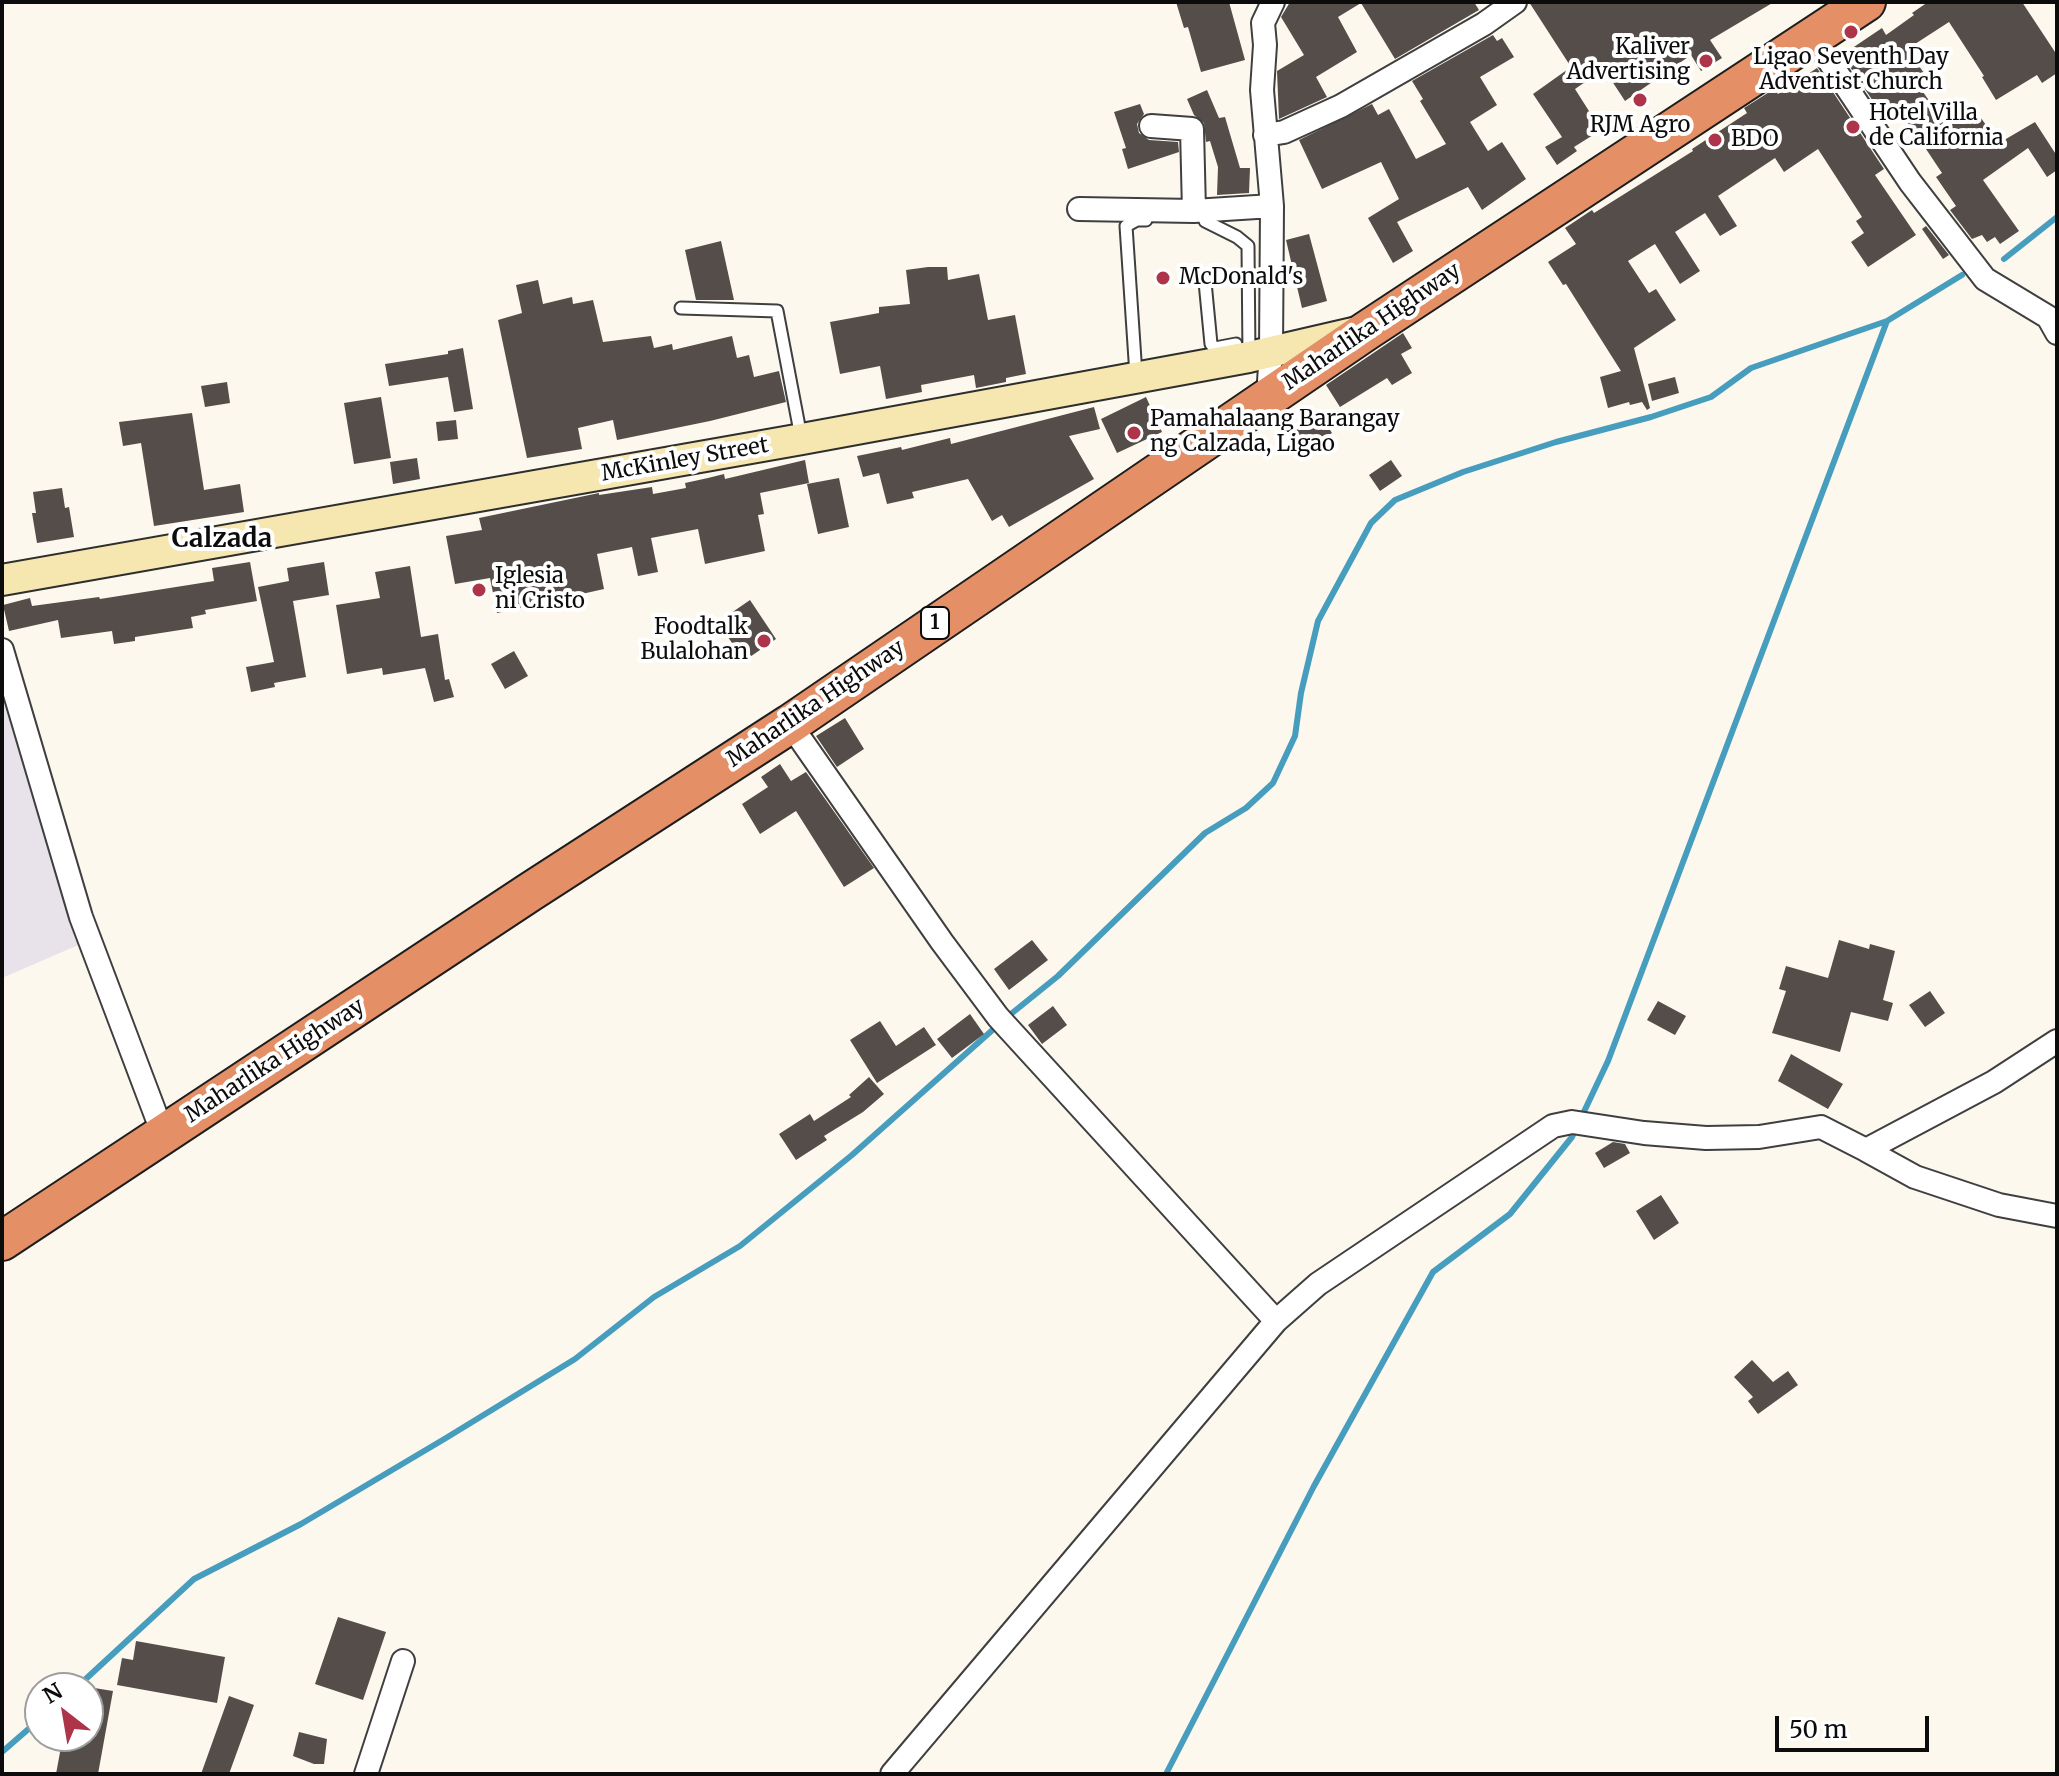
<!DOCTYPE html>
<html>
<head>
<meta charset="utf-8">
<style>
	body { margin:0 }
	#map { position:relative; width:2059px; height:1776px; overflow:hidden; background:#fdf8ee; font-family:Merriweather,serif }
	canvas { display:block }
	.frame { position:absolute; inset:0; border:4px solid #0c0c0c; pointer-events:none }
	.north { position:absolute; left:24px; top:1672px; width:80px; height:80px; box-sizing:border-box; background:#fff; border:2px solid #9e9e9e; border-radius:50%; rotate:329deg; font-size:22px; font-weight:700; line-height:32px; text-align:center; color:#0c0c0c }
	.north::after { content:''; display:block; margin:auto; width:28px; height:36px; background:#ad3449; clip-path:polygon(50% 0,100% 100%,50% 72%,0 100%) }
	.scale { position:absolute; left:1775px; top:1716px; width:154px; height:36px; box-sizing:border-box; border:4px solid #0c0c0c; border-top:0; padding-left:10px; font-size:24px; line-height:28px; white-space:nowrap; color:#0c0c0c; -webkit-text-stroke:6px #fff; paint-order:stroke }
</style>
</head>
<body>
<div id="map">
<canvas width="2059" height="1776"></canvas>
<div class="frame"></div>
<div class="north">N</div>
<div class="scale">50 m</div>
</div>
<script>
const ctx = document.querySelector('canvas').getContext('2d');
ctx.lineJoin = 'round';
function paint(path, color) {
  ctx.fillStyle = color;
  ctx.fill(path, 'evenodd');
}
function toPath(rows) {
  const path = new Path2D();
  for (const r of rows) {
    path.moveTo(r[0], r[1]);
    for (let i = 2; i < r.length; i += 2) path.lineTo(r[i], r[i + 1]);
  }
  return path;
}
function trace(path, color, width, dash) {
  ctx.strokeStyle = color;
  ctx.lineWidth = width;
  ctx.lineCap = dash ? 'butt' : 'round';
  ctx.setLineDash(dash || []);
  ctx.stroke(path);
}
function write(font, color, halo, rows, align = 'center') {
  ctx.font = font + ' Merriweather,serif';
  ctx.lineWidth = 8;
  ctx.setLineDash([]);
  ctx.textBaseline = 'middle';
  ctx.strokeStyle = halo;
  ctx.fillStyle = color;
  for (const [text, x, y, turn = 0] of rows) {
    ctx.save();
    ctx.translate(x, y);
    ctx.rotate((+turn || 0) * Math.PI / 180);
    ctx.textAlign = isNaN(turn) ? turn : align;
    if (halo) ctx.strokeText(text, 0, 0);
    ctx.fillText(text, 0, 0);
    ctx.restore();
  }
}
paint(toPath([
	[2,675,90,940,2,978]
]), '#e8e2ea');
trace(toPath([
	[2004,259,2057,217],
	[1006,1018,1058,976,1205,833,1246,808,1273,783,1295,736,1301,693,1318,621,1371,523,1395,500,1463,472,1556,442,1651,417,1711,397,1751,368,1887,321,1962,275],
	[76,1688,194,1579,301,1524,446,1438,575,1359,654,1297,740,1246,852,1155,997,1026],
	[2,1752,40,1719],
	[1166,1774,1314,1486,1433,1272,1510,1214,1572,1137,1608,1061,1887,321]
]), '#479dbe', 6);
paint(toPath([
	[1176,2,1229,2,1245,60,1201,72,1188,27,1184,28],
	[1290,2,1474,2,1479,10,1395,59,1361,3,1338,17,1357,52,1316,77,1327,97,1279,119,1277,71,1304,55,1281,17],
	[1529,2,1774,2,1710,40,1722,58,1701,71,1691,55,1625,101,1604,69,1575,89,1601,130,1574,147,1577,151,1557,165,1545,147,1562,137,1533,94,1571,67],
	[1928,2,2022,2,2057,55,2057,73,2042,83,2037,75,1996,100,1982,77,1984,76,1949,22,1915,44,1918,49,1910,54,1933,85,1923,92,1947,126,1973,107,1999,143,2035,122,2057,156,2057,170,2047,177,2028,148,1983,180,2019,231,2000,244,1995,237,1987,242,1982,235,1972,239,1950,210,1956,206,1936,177,1942,173,1922,143,1899,110,1885,119,1842,55,1882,28,1886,35,1914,15,1912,13],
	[1493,35,1497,41,1502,38,1514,57,1480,77,1497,105,1470,122,1488,151,1502,142,1526,179,1482,210,1468,187,1397,222,1413,251,1393,263,1368,218,1399,199,1381,162,1322,189,1299,140,1372,104,1378,115,1389,109,1416,159,1446,144,1420,101,1423,99,1412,81],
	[1817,68,1884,169,1875,175,1916,235,1868,267,1851,242,1864,233,1856,221,1862,217,1818,149,1784,172,1775,158,1718,196,1737,226,1720,236,1705,213,1675,232,1700,271,1680,284,1655,244,1628,261,1649,293,1656,289,1676,320,1634,348,1650,408,1647,410,1642,402,1630,405,1629,402,1608,408,1600,377,1621,371,1566,284,1563,285,1548,262,1576,244,1565,228,1592,210,1594,213,1693,151,1692,149,1747,113,1744,108,1774,89,1778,94],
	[1207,90,1219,118,1225,117,1240,168,1250,168,1249,193,1217,195,1218,167,1210,141,1206,142,1204,123,1194,115,1187,99],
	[1140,104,1144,114,1137,124,1139,133,1149,140,1178,142,1179,152,1128,169,1122,149,1126,148,1114,112],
	[1926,226,1949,255,1943,259,1922,229],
	[1309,234,1327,301,1302,308,1286,240],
	[721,241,734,300,696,300,685,250],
	[928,267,947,267,948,280,979,274,988,320,1015,315,1026,374,1006,378,1006,382,976,388,974,375,921,385,922,392,886,399,880,366,840,374,830,322,879,313,879,307,910,304,906,270],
	[538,280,543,304,572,297,573,304,593,300,603,342,651,336,654,348,672,344,673,350,732,336,737,358,749,355,754,377,779,371,786,402,710,421,617,440,613,420,578,428,582,449,527,458,498,320,522,313,516,285],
	[1403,333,1412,348,1401,354,1412,373,1392,385,1387,378,1340,407,1326,385],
	[463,348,473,409,454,412,448,377,389,386,385,364,448,354,448,351],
	[1675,377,1679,393,1652,401,1648,384],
	[227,382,230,403,205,407,201,386],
	[381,397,391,458,354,464,344,403],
	[1146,397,1162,432,1117,453,1101,419],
	[1094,407,1100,429,1069,436,1094,479,1009,527,1002,515,992,521,968,479,912,492,914,498,887,504,879,473,863,477,857,456,901,447,902,450,950,438,951,444],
	[1318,411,1332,433,1302,452,1287,429],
	[192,413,204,490,240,484,244,512,154,526,141,443,123,446,119,422],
	[456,420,458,439,438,441,436,422],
	[417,458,420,479,393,484,390,462],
	[805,460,809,483,760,493,764,514,758,515,765,551,705,564,698,529,651,538,658,572,638,576,632,547,597,554,604,589,497,613,490,578,455,584,446,536,482,530,479,518,599,493,599,495,652,487,653,494,686,488,685,483,708,478,724,474,725,479],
	[1391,460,1402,476,1380,491,1369,475],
	[839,478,849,527,818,534,807,484],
	[62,488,65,508,69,507,74,537,37,543,32,513,36,513,33,492],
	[250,562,257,601,205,610,206,614,191,617,193,628,135,637,135,641,114,644,112,631,61,638,58,620,9,631,3,605,30,598,32,606,99,597,100,599,214,581,212,568],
	[324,562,329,595,293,601,306,677,274,683,275,687,251,692,246,667,274,662,258,587,289,581,287,568],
	[410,566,421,637,438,634,445,680,449,679,454,697,434,702,425,668,383,675,382,668,347,674,336,605,380,598,375,572],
	[750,600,776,639,744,661,718,622],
	[514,651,528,676,505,689,491,664],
	[845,718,864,749,837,767,816,736],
	[780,764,791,781,806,772,874,868,844,887,796,811,760,834,742,804,768,787,761,777],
	[1032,940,1048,960,1009,990,994,969],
	[1839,940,1869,949,1870,944,1895,951,1883,1000,1893,1003,1888,1021,1851,1012,1840,1052,1772,1033,1786,991,1779,989,1786,966,1828,978],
	[1930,991,1945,1013,1925,1027,1909,1005],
	[1658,1001,1686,1016,1675,1035,1647,1020],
	[1053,1006,1067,1025,1042,1044,1028,1025],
	[970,1014,984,1034,952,1058,937,1039],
	[880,1021,896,1046,924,1027,936,1045,877,1083,850,1040],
	[1791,1054,1843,1084,1828,1109,1778,1081],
	[869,1077,884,1094,863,1112,824,1136,827,1140,796,1160,779,1134,810,1114,814,1121,851,1097,849,1095],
	[1613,1142,1625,1144,1630,1153,1604,1168,1595,1153],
	[1661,1195,1679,1223,1654,1240,1636,1211],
	[1752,1360,1773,1382,1788,1371,1798,1385,1758,1414,1748,1401,1753,1397,1734,1377],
	[338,1617,386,1632,363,1700,315,1684],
	[136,1641,225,1657,217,1703,117,1685,122,1658,133,1660],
	[88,1687,113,1691,98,1774,56,1774,63,1736,88,1736],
	[229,1696,254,1705,229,1774,201,1774],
	[299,1732,327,1739,324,1764,314,1764,293,1756]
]), '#544d4a');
const lane = toPath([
	[1205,221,1237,237,1248,246,1249,357],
	[1205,282,1211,344,1215,348,1236,344],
	[681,308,777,311,801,437],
	[1136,375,1126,226,1137,220,1146,220]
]);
const street = toPath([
	[1813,37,1910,182,1985,279,2048,317,2057,333],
	[1151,126,1192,129,1194,211],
	[1265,135,1284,132,1341,106,1484,24,1515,2],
	[1079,209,1194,211,1272,206],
	[1268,397,1271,351,1272,206,1262,90,1265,45,1263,23,1273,2],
	[2,650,81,917,163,1134],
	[790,724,942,942,998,1017,1276,1321,1318,1284,1553,1126,1572,1122,1644,1133,1706,1138,1759,1137,1821,1127,1866,1150],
	[2057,1041,1994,1082,1866,1150,1915,1177,1999,1205,2057,1216],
	[366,1774,403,1661],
	[892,1774,1276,1321]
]);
const secondary = toPath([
	[2,580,802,439,1249,357,1357,332]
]);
const highway = toPath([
	[2,1241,530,892,790,724,1366,331,1866,2]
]);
trace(lane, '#3f3f3f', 15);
trace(street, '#3f3f3f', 26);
trace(secondary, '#2e2e2e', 34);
trace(highway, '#1d1d1d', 42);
trace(lane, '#fff', 11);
trace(street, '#fff', 22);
trace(secondary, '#f6e6b0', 30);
trace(highway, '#e48f65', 38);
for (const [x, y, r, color] of [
	[1851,32,8,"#ad3449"],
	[1706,61,8,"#ad3449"],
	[1640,100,8,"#ad3449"],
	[1853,127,8,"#ad3449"],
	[1715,140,8,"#ad3449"],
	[1163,278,8,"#ad3449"],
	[1134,433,8,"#ad3449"],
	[479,590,8,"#ad3449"],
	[764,641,8,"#ad3449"]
]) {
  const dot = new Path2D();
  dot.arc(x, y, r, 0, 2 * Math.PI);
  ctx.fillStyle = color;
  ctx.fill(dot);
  trace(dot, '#fff', 3);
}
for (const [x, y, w] of [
	[935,623,28]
]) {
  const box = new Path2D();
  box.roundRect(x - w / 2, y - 16, w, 32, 6);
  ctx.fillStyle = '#fff';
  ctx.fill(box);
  trace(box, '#0c0c0c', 2);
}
write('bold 20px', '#0c0c0c', null, [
	["1",935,623]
]);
write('22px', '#0c0c0c', '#fff', [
	["Kaliver",1690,48,"right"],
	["Advertising",1690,73,"right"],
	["Ligao Seventh Day",1851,58,"center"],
	["Adventist Church",1851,83,"center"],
	["Hotel Villa",1869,114],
	["de California",1869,139],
	["RJM Agro",1640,126,"center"],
	["BDO",1731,140],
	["McDonald's",1179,278],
	["Pamahalaang Barangay",1150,420],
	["ng Calzada, Ligao",1150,445],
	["Iglesia",495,577],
	["ni Cristo",495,602],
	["Foodtalk",748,628,"right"],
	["Bulalohan",748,653,"right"]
], 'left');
write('22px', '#0c0c0c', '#fff', [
	["Maharlika Highway",1372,327,-34],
	["McKinley Street",685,460,-10],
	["Maharlika Highway",816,704,-34],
	["Maharlika Highway",275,1061,-33]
]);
write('bold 26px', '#0c0c0c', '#fff', [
	["Calzada",222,540]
]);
</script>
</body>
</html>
